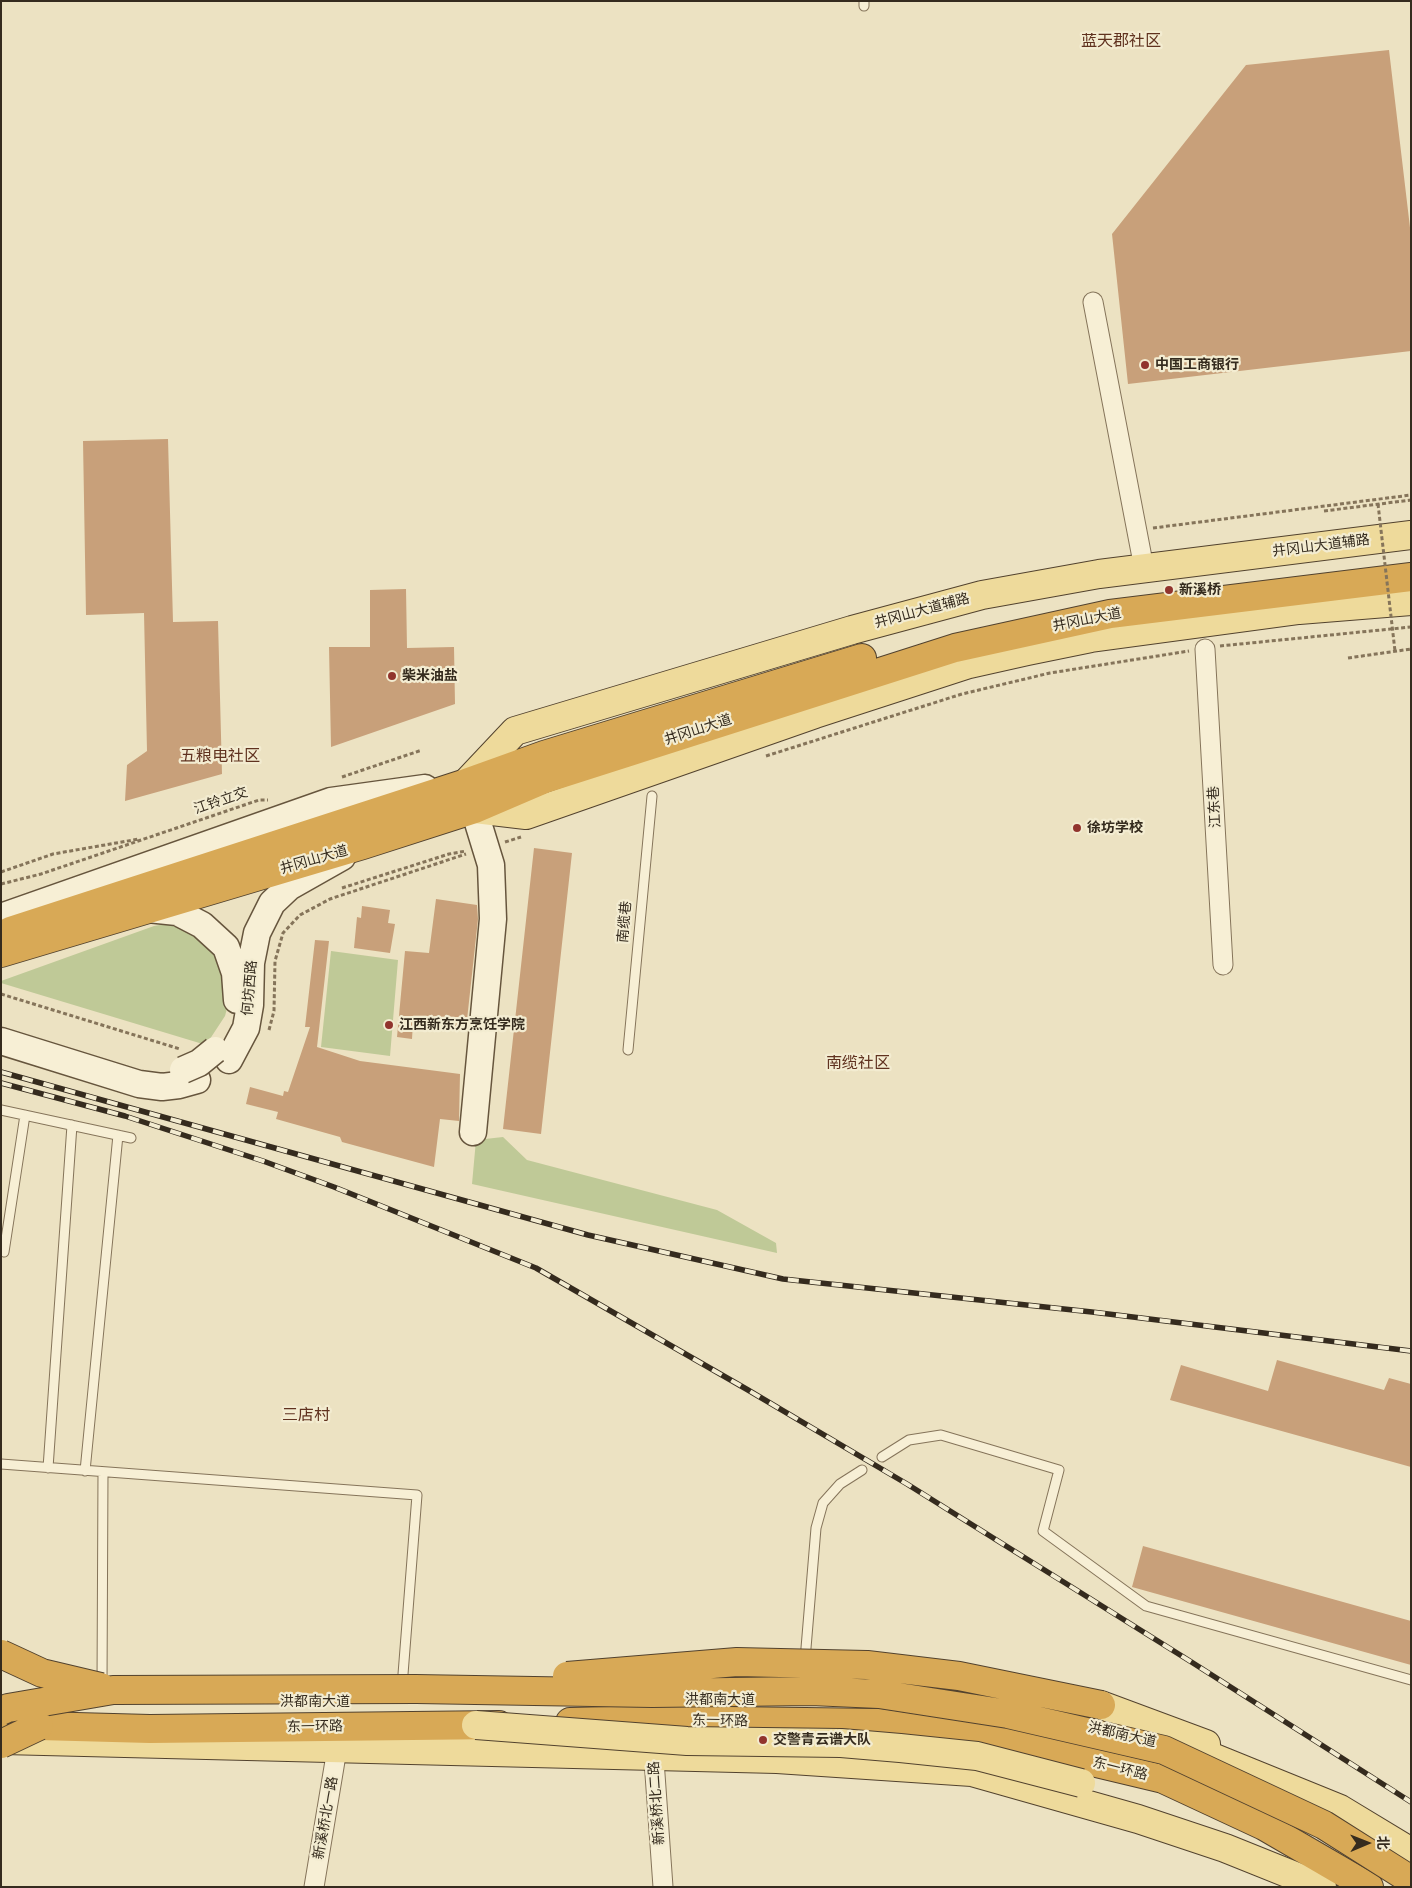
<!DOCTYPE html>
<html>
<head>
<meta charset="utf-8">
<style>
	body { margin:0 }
	#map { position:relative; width:1412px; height:1888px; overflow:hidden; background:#ece2c2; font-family:Bitter,"Noto Sans SC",serif }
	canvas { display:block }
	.frame { position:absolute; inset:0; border:2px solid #352b1e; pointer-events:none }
	.north { position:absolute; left:1342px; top:1818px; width:50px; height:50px; -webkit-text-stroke:4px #f3ecd1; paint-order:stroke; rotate:89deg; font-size:14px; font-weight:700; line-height:20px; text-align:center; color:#352b1e }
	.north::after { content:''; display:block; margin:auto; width:18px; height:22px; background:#352b1e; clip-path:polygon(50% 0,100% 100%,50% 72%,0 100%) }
</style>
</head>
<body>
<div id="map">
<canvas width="1412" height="1888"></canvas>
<div class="frame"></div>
<div class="north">北</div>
</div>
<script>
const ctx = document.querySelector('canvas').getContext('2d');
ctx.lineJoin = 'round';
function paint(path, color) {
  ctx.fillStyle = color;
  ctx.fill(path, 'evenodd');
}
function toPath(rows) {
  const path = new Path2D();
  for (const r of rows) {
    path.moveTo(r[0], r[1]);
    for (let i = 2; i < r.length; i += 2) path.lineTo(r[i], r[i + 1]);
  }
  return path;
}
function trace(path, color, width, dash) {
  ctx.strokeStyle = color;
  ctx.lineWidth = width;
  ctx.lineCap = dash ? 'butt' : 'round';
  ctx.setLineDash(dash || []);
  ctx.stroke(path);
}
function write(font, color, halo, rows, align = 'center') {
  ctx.font = font + ' Bitter,"Noto Sans SC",serif';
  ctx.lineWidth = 4.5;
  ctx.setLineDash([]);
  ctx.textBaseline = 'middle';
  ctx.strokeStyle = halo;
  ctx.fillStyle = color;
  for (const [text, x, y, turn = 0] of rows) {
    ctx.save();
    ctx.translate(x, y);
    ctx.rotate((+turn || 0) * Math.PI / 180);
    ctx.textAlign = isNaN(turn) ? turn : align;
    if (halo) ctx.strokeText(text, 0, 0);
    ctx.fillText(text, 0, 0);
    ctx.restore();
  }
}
paint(toPath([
	[165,924,178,925,189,929,219,957,229,1001,225,1016,206,1045,1,983,1,981,154,926],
	[331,951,398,960,390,1056,321,1047],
	[503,1137,527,1160,717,1210,776,1243,777,1253,472,1184,476,1140]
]), '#bfc997');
paint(toPath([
	[1389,50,1411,236,1411,351,1128,384,1112,234,1246,65],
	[168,439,173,622,218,621,222,774,125,801,127,765,147,751,144,613,86,615,83,441],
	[406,589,407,648,454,647,455,704,331,747,329,647,370,647,370,590],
	[534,848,572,853,541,1134,503,1129],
	[436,899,477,905,478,919,466,1029,413,1022,412,1039,397,1037,405,951,429,953],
	[362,906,390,910,388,923,395,924,390,953,354,948,357,917,361,918],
	[315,940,329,941,317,1047,360,1061,460,1074,459,1121,440,1119,434,1167,342,1142,340,1137,276,1119,278,1112,246,1104,250,1087,283,1096,284,1091,288,1092,310,1027,305,1027],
	[1277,1360,1384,1390,1389,1378,1411,1384,1411,1467,1170,1400,1181,1365,1268,1391],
	[1143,1546,1411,1621,1411,1665,1132,1587]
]), '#c8a07a');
const lane = toPath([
	[864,6,864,1],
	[628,1050,652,796],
	[1,1110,131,1138],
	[4,1252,25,1115],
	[882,1457,909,1440,941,1435,1059,1470,1043,1531,1146,1606,1411,1680],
	[1,1464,417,1495,402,1687],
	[48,1468,72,1125],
	[85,1471,118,1135],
	[805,1660,816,1528,823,1503,840,1484,862,1470],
	[102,1684,103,1472]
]);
const street = toPath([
	[1093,302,1144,568],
	[1205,649,1223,965],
	[653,1746,663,1887],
	[314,1887,337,1749]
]);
const secondary = toPath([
	[468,790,491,865,493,919,473,1132],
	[148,909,177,912,202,925,226,947,235,973,237,1000],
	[1,917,331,801,425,788],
	[1,1041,139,1084,162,1087,179,1085,197,1080],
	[229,1060,246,1028,250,1005,251,963,257,933,272,903,289,887,342,857]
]);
const primary = toPath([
	[466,783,515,731,852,630,982,595,1099,574,1411,535],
	[475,809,526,815,815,714,969,664,1027,651,1091,638,1299,610,1411,601],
	[1101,1705,1206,1744],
	[3,1740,777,1759,972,1772,1138,1819,1225,1848,1322,1887],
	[1178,1748,1202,1753,1340,1809,1411,1852]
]);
const highway = toPath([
	[10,931,466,783,544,755,862,658],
	[1,953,363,845,475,809,545,779,955,648,1110,614,1411,577],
	[1,1720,39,1726,150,1729,499,1725],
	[570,1722,652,1720,881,1723,1008,1742,1163,1779,1264,1826,1369,1887]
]);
trace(lane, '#85745a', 11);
trace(street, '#85745a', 21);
trace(secondary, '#66553d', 29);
trace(primary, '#52422e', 30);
trace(highway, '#52422e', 30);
trace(toPath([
	[1324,511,1411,500],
	[1153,528,1411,495],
	[1220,646,1411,627],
	[1348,658,1411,649],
	[766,756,962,694,1050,673,1189,651],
	[342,777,422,750],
	[505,842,521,837],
	[1,872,53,854,139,839],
	[1,884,41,874,259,800,268,800],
	[342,888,449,854,466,851],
	[1,994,180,1049],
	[269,1030,274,1011,275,961,283,933,300,915,330,899,466,854]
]), '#85745a', 3, [4, 2.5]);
trace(lane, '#f7efd5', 9);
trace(street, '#f7efd5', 19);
trace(secondary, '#f7efd5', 26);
trace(primary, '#eeda9b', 28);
trace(highway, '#d8a956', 28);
const rail = toPath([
	[1,1072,588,1235,783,1279,1092,1312,1411,1351],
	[1,1083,125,1116,263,1161,334,1187,536,1268,748,1390,907,1484,1193,1663,1411,1802]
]);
trace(rail, '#352b1e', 5.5);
trace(rail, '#f3ecd1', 4, [11]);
const secondaryBridge = toPath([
	[183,1070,199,1063,215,1050]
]);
const primaryBridge = toPath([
	[476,1725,687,1741,841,1743,900,1748,977,1756,1081,1783]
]);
const highwayBridge = toPath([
	[1,1654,42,1673,101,1687],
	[567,1676,737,1662,867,1665,959,1676,1101,1705],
	[1,1711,8,1708,113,1690,416,1689,652,1693,811,1691,879,1694,1008,1714,1164,1750,1324,1825,1411,1880],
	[1,1744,39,1726]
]);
trace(secondaryBridge, '#66553d', 29, []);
trace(primaryBridge, '#52422e', 30, []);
trace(highwayBridge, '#52422e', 30, []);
trace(toPath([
	[1378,504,1395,651]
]), '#85745a', 3, [4, 2.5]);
trace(secondaryBridge, '#f7efd5', 26);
trace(primaryBridge, '#eeda9b', 28);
trace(highwayBridge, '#d8a956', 28);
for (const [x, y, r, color] of [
	[1145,365,5,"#91342d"],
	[1169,590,5,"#91342d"],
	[392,676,5,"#91342d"],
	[1077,828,5,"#91342d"],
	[389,1025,5,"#91342d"],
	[763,1740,5,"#91342d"]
]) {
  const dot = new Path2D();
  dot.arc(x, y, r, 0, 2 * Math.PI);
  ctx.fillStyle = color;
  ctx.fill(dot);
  trace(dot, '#f3ecd1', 2);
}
write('bold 14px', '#352b1e', '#f3ecd1', [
	["中国工商银行",1155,365],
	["新溪桥",1179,590],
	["柴米油盐",402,676],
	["徐坊学校",1087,828],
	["江西新东方烹饪学院",399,1025],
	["交警青云谱大队",773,1740]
], 'left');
write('14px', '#352b1e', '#f3ecd1', [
	["井冈山大道辅路",1321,546,-7],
	["井冈山大道辅路",922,611,-15],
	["井冈山大道",1087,620,-11],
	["井冈山大道",698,730,-18],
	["江铃立交",221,801,-19],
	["江东巷",1215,807,-93],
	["井冈山大道",314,860,-16],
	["南缆巷",625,922,-85],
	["何坊西路",250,988,-85],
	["洪都南大道",720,1700],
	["洪都南大道",315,1702],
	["东一环路",720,1721,1],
	["东一环路",315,1727,-1],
	["洪都南大道",1122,1735,13],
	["东一环路",1120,1769,14],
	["新溪桥北二路",657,1803,-94],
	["新溪桥北一路",326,1818,-80]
]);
write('16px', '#60321f', '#f3ecd1', [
	["蓝天郡社区",1121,42],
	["五粮电社区",220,757],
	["南缆社区",858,1064],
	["三店村",306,1416]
]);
</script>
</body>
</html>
